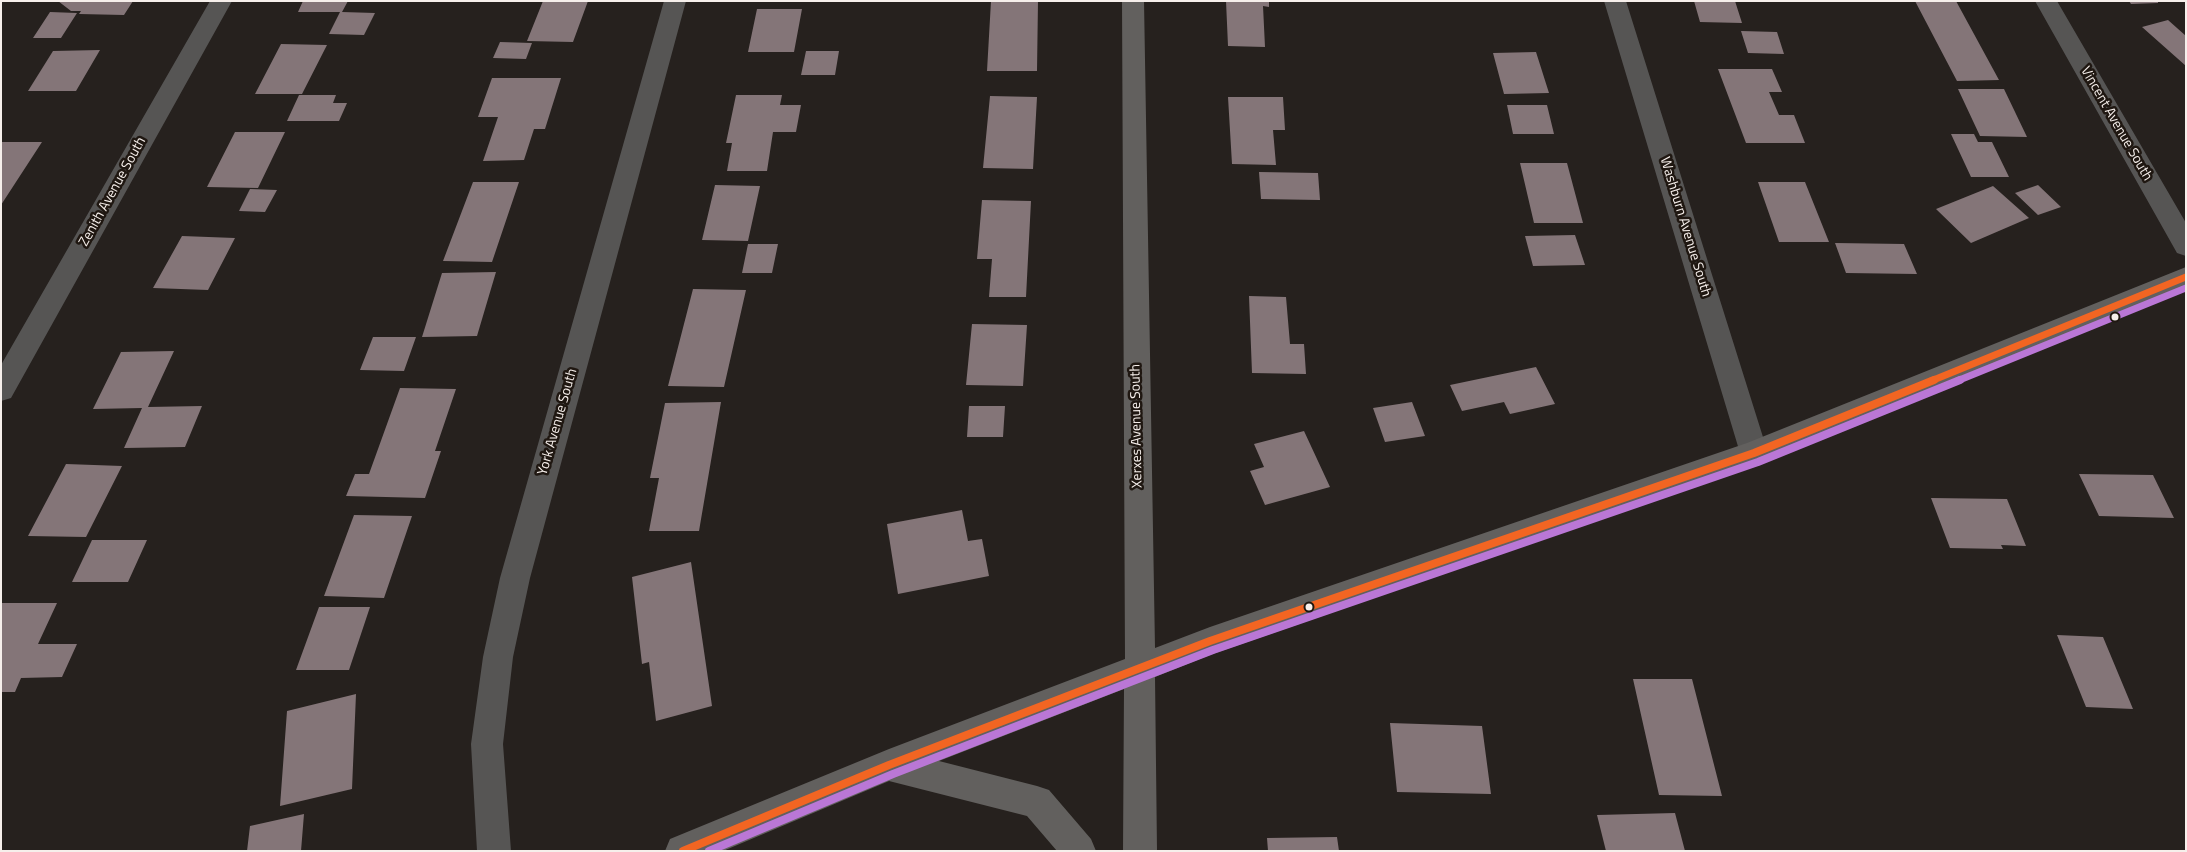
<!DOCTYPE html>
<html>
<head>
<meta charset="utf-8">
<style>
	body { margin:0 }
	#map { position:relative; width:2187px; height:852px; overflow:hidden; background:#26211e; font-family:"Titillium Web",sans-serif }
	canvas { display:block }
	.frame { position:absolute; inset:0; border:2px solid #f6efeb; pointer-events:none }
</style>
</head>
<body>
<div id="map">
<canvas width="2187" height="852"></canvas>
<div class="frame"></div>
</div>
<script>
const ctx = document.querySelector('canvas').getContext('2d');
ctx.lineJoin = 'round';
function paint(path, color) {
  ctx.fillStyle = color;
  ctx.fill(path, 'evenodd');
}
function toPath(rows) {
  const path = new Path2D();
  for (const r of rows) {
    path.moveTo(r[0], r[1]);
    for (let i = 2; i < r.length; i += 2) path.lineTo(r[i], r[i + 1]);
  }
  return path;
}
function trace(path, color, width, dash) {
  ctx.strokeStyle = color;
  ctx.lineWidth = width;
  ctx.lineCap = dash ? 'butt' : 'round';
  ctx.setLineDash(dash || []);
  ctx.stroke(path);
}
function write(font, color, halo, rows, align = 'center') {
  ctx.font = font + ' "Titillium Web",sans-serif';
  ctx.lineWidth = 5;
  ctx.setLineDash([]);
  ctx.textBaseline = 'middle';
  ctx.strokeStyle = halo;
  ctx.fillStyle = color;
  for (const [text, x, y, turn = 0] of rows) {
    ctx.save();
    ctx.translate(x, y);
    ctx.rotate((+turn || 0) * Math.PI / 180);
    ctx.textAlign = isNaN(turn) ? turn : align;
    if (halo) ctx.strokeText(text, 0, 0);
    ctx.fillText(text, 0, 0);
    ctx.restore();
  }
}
paint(toPath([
	[58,1,133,1,124,15,79,14,81,11,71,11],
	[303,1,348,1,342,12,375,13,364,35,329,34,340,12,298,12],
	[543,1,588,1,573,42,527,41],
	[991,1,1038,1,1037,71,987,71],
	[1226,1,1269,1,1269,7,1263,6,1265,47,1228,46],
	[1694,1,1735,1,1742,23,1700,22],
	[1915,1,1956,1,1999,80,1957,81],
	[2129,1,2158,1,2158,3,2131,4],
	[757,9,802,9,794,52,748,52],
	[50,12,77,13,61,38,33,38],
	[2168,20,2186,36,2186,66,2142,27],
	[1741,31,1777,32,1784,54,1748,53],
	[500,42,532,43,526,59,493,58],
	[281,44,327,45,302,94,255,94],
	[100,50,76,91,28,91,53,51],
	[806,51,839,51,835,75,801,75],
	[1536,52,1549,93,1504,94,1493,53],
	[1718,69,1772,69,1782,92,1769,92,1779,115,1794,115,1805,143,1746,143],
	[492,78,561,78,545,129,534,129,524,160,483,161,498,117,478,117],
	[1958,89,2004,89,2027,137,1980,136],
	[299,95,336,95,333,103,347,103,339,121,287,121],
	[736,95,782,95,780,105,801,105,796,132,773,132,767,171,727,171,732,143,726,143],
	[990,96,1037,97,1033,169,983,168],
	[1228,97,1283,97,1285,130,1273,130,1276,165,1232,164],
	[1507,105,1547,105,1554,134,1513,134],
	[235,132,285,132,258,188,207,187],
	[1951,134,1974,134,1978,142,1992,142,2009,177,1971,177],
	[1,142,42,142,1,205],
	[1520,163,1567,163,1583,223,1534,223],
	[1259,172,1318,173,1320,200,1261,199],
	[473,182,519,182,492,262,443,261],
	[1758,182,1805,182,1829,242,1779,242],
	[715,185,760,186,748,241,702,240],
	[2038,185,2061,207,2038,215,2015,193],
	[1993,186,2029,218,1971,243,1936,209],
	[250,189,277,190,265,212,239,211],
	[982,200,1031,201,1026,297,989,297,992,259,977,259],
	[1575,235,1585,265,1533,266,1525,236],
	[182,236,235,238,208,290,153,288],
	[1835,243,1904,244,1917,274,1846,273],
	[748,244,778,244,772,273,742,273],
	[496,272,477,336,422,337,442,273],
	[693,289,746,290,724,387,668,386],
	[1249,296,1286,297,1290,344,1304,344,1306,374,1252,373],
	[972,324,1027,325,1023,386,966,385],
	[373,337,416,337,404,371,360,370],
	[174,351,148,407,202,406,185,447,124,448,142,408,93,409,121,352],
	[1536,367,1555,404,1510,414,1504,402,1462,411,1450,385],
	[400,388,456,389,435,451,441,451,425,498,346,496,355,474,369,474],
	[721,402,699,531,649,531,659,478,650,478,665,403],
	[1412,402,1425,436,1385,442,1373,408],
	[969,406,1005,406,1003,437,967,437],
	[1304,431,1330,487,1265,505,1250,471,1264,467,1254,444],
	[66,464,122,466,86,537,28,536],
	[2079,474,2153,475,2174,518,2099,516],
	[1931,498,2007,499,2026,546,2001,545,2003,549,1950,548],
	[962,510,968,541,982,539,989,576,898,594,887,524],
	[354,515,412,516,384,598,324,596],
	[92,540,147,540,128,582,72,582],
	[691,562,712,706,656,721,649,662,642,664,632,577],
	[1,603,57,603,38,644,77,644,62,677,21,678,15,692,1,692],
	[319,607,370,607,349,670,296,670],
	[2057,635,2103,637,2133,709,2086,707],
	[1633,679,1692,679,1722,796,1659,795],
	[356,694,352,789,280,806,287,711],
	[1390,723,1482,726,1491,794,1397,792],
	[1675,813,1685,851,1606,851,1597,815],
	[304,814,301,851,247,851,250,826],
	[1337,837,1339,851,1268,851,1267,838]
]), '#847578');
paint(toPath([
	[210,1,232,1,11,398,1,401,1,365,210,1],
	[664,1,686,1,530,578,513,657,503,744,511,851,477,851,471,744,483,657,500,578,664,1],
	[1604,1,1626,1,1768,453,1764,462,1754,465,1744,462,1740,453,1604,1],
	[2035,1,2057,1,2186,223,2186,256,2177,253,2035,1]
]), '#565554');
paint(toPath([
	[1122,1,1144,1,1155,648,1210,627,1747,443,2186,267,2186,288,1764,462,1210,655,1155,677,1157,851,1123,851,1124,689,939,761,1037,786,1049,790,1091,839,1096,851,1057,851,1027,816,889,781,723,851,665,851,670,839,889,749,1125,659,1122,1]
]), '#62605e');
trace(toPath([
	[1931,381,2186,277]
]), '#f26522', 7);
trace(toPath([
	[683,851,889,765,1210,641,1754,453,1934,380]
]), '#f26522', 8);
trace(toPath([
	[1957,381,2186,288]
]), '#ba77d6', 7);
trace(toPath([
	[709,851,893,774,1213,650,1758,462,1960,380]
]), '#ba77d6', 8);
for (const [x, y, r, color] of [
	[2115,317,4.5,"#f6efeb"],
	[1309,607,4.5,"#f6efeb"]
]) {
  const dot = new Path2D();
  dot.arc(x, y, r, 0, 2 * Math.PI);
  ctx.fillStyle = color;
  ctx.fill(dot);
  trace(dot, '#1f1711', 2);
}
write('14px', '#f6efeb', '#1f1711', [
	["Vincent Avenue South",2116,124,60],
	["Zenith Avenue South",113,192,-61],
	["Washburn Avenue South",1685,227,73],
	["York Avenue South",558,422,-74],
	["Xerxes Avenue South",1137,426,-91]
]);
</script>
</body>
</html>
